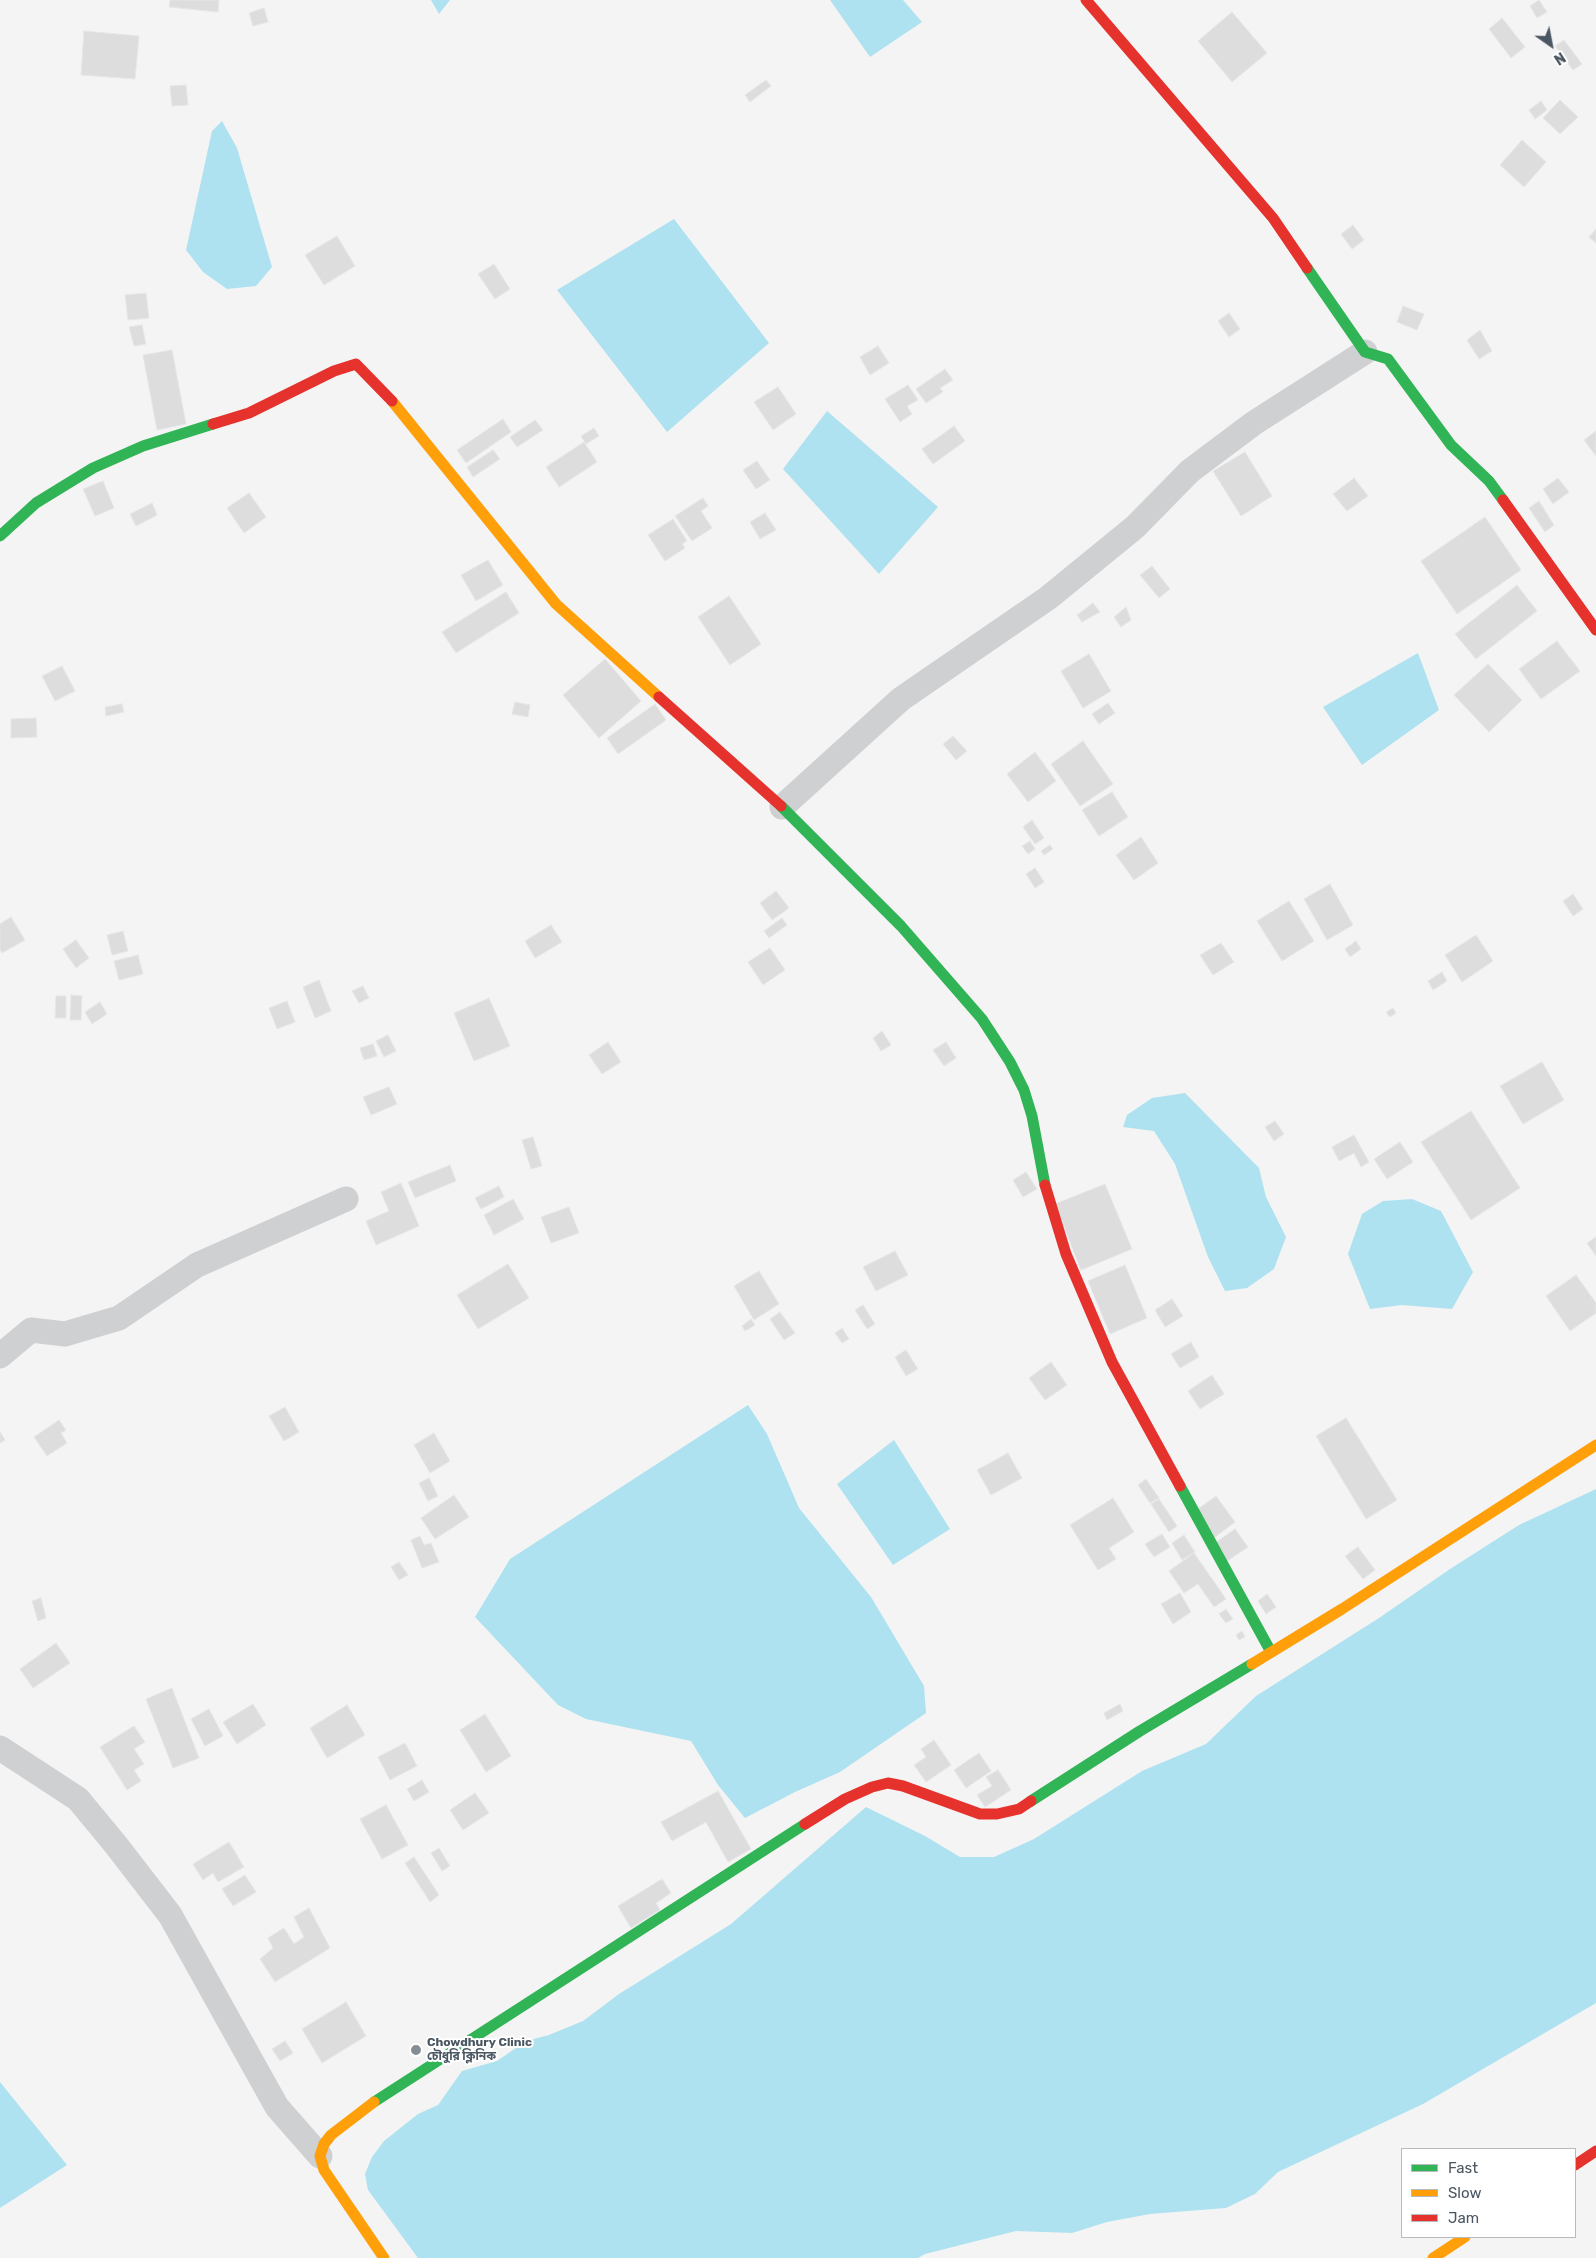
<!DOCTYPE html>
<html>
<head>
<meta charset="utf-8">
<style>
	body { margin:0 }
	#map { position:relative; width:1596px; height:2258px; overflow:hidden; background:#f4f4f4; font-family:Rubik,sans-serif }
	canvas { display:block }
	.legend { position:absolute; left:1401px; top:2148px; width:175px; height:90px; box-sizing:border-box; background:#fff; border:1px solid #b7bbc0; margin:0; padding:6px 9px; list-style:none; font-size:15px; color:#4a5661 }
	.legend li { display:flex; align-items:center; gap:10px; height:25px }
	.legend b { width:25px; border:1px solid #b7bbc0 }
	.north { position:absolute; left:1526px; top:20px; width:50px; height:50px; -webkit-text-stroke:4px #fff; paint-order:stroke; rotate:147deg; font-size:14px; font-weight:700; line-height:20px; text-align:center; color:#4a5661 }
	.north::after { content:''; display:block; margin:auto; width:18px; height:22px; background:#4a5661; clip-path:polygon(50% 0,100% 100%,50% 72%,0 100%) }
</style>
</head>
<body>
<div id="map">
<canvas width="1596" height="2258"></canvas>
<ul class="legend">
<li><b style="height:6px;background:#30b455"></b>Fast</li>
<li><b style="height:6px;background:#ff9f0a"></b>Slow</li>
<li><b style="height:6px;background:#e5322d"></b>Jam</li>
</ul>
<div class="north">N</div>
</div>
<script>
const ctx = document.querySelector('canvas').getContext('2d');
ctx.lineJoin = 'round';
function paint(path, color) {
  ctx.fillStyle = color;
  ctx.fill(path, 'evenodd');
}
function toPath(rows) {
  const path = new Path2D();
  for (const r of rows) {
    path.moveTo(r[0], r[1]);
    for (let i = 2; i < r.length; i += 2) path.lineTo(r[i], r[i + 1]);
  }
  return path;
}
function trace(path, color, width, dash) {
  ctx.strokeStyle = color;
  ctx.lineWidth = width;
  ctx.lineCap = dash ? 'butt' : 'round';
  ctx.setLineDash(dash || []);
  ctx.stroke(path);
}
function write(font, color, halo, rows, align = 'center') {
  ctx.font = font + ' Rubik,"Noto Sans Bengali",sans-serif';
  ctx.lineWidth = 4;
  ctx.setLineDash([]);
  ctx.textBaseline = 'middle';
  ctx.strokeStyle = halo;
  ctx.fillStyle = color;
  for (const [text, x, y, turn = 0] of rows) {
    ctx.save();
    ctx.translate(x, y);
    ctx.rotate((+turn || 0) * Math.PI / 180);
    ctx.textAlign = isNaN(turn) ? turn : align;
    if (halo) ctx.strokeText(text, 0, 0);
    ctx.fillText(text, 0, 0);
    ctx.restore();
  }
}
paint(toPath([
	[431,0,450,0,439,14],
	[830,0,903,0,922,22,870,57],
	[222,121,237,148,272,267,256,286,227,289,203,272,186,250,212,131],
	[674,219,769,343,667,432,557,290],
	[827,411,938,507,879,574,783,469],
	[1418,653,1439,710,1362,765,1323,707],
	[1185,1093,1259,1168,1266,1197,1286,1237,1274,1269,1247,1288,1225,1291,1208,1257,1175,1164,1154,1131,1123,1127,1127,1115,1152,1098],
	[1412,1199,1441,1211,1473,1272,1452,1309,1402,1305,1370,1309,1348,1254,1362,1214,1383,1201],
	[748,1405,767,1434,799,1508,871,1597,924,1686,926,1713,840,1772,795,1792,745,1818,718,1785,691,1741,586,1719,558,1705,475,1617,510,1559],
	[894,1440,950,1529,893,1565,837,1484],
	[1596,1489,1596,2003,1423,2104,1278,2172,1255,2194,1226,2208,1150,2214,1107,2222,1072,2233,1016,2231,925,2254,918,2258,418,2258,368,2190,365,2174,372,2157,384,2141,418,2114,438,2105,462,2071,497,2061,526,2041,549,2035,583,2021,619,1994,731,1924,866,1807,925,1836,960,1857,994,1857,1034,1839,1142,1771,1206,1744,1256,1696,1379,1618,1450,1569,1519,1525],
	[0,2082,67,2165,0,2208]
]), '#aee2f0');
const building = toPath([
	[170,0,219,0,218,12,169,7,170,0],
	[1539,0,1547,12,1537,18,1530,6,1539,0],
	[264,8,268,22,253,26,249,13,264,8],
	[1232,12,1267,53,1232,82,1198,41,1232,12],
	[1502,18,1525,47,1511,58,1489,29,1502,18],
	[84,31,139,36,135,79,81,75,84,31],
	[1564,40,1582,64,1573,70,1555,46,1564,40],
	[766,80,771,86,750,102,745,95,766,80],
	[186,85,188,105,172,106,170,86,186,85],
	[1560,100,1578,117,1560,134,1543,118,1560,100],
	[1541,101,1547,110,1535,119,1529,110,1541,101],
	[1522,140,1546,162,1524,187,1500,165,1522,140],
	[1353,225,1364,240,1352,249,1341,234,1353,225],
	[1596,229,1596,243,1589,237,1596,229],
	[337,236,355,266,324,285,305,255,337,236],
	[494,264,510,289,495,299,478,274,494,264],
	[146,293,149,318,128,320,125,295,146,293],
	[1403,306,1424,314,1417,330,1397,322,1403,306],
	[1229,313,1240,329,1229,337,1218,321,1229,313],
	[142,325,146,344,134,346,129,327,142,325],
	[1480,330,1492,351,1479,359,1467,340,1480,330],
	[878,346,889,363,870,375,860,357,878,346],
	[172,350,186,424,157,430,143,355,172,350],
	[945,369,953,380,940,388,943,392,926,403,916,389,945,369],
	[908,385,918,400,907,406,912,414,900,422,885,399,908,385],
	[778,387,796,414,773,430,754,402,778,387],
	[503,419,511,432,466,463,457,450,503,419],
	[535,420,543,430,517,447,510,437,535,420],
	[954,426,965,441,933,464,922,449,954,426],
	[594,428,599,436,586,444,581,436,594,428],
	[1596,431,1596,456,1584,440,1596,431],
	[584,442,597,462,559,487,546,467,584,442],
	[493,450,500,459,473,477,467,467,493,450],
	[1245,452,1272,496,1241,516,1213,471,1245,452],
	[757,461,770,480,756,489,743,470,757,461],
	[1354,478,1368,496,1347,511,1333,494,1354,478],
	[1558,478,1569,492,1553,504,1543,489,1558,478],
	[103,481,114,508,95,516,83,489,103,481],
	[249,493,266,517,244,533,227,508,249,493],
	[703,498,708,506,701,511,712,528,692,541,675,516,703,498],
	[1539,501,1554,525,1545,532,1529,508,1539,501],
	[152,503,157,515,136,526,130,514,152,503],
	[765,513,776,530,760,539,750,522,765,513],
	[1485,517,1521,570,1457,614,1421,561,1485,517],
	[673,519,687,541,682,544,685,548,665,561,648,535,673,519],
	[488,560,503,585,476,601,461,575,488,560],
	[1152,566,1170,589,1159,598,1140,575,1152,566],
	[1517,585,1537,611,1476,659,1455,634,1517,585],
	[506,592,519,613,456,653,442,632,506,592],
	[729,596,761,644,730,665,698,617,729,596],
	[1093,603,1100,612,1082,622,1077,615,1093,603],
	[1126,607,1131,620,1121,627,1114,617,1126,607],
	[1557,641,1580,671,1541,699,1519,669,1557,641],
	[1089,654,1111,691,1083,708,1061,671,1089,654],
	[605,659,641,701,599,738,563,695,605,659],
	[1488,664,1522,700,1489,732,1454,695,1488,664],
	[62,666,75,691,55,701,42,676,62,666],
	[515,702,530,705,528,717,512,714,515,702],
	[1108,703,1115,713,1099,724,1092,714,1108,703],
	[122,704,124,712,106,716,105,707,122,704],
	[655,704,666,720,618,754,607,738,655,704],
	[36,718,37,737,11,738,11,719,36,718],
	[953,736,967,751,956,760,943,744,953,736],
	[1083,741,1113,784,1080,806,1051,764,1083,741],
	[1035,752,1056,781,1028,802,1007,774,1035,752],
	[1112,792,1128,817,1099,836,1082,810,1112,792],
	[1032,820,1044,838,1035,844,1023,827,1032,820],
	[1141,837,1158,863,1134,880,1116,855,1141,837],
	[1030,841,1035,849,1028,854,1022,846,1030,841],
	[1050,845,1053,849,1044,855,1041,851,1050,845],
	[1035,868,1044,882,1035,888,1026,874,1035,868],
	[1330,884,1353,925,1327,940,1304,899,1330,884],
	[776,891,789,908,772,920,760,903,776,891],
	[1573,894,1583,909,1573,916,1563,901,1573,894],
	[1289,901,1314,941,1282,961,1257,921,1289,901],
	[11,917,25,940,2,953,0,949,0,924,11,917],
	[782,918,787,925,769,938,764,931,782,918],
	[551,925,562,942,535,958,525,941,551,925],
	[123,931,128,951,112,955,107,935,123,931],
	[1476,935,1493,961,1462,982,1445,955,1476,935],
	[76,940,89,958,76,968,63,949,76,940],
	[1356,941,1361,949,1350,957,1345,949,1356,941],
	[1221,943,1234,962,1213,975,1200,955,1221,943],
	[770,948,785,970,763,985,748,962,770,948],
	[138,955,143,974,119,980,114,961,138,955],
	[1442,972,1447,981,1433,990,1428,981,1442,972],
	[319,980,331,1011,315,1018,303,987,319,980],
	[363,986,369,998,359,1003,352,991,363,986],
	[71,995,82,996,81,1020,70,1020,71,995],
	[56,996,66,996,66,1018,55,1018,56,996],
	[489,998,510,1046,474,1061,454,1013,489,998],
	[287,1001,295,1022,277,1029,269,1008,287,1001],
	[100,1002,107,1014,92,1024,85,1012,100,1002],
	[1393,1008,1396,1013,1390,1017,1386,1012,1393,1008],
	[882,1031,891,1045,881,1051,873,1038,882,1031],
	[388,1035,396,1051,384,1057,376,1041,388,1035],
	[608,1042,621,1062,602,1074,589,1055,608,1042],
	[946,1042,956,1058,944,1066,933,1050,946,1042],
	[373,1044,377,1056,364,1060,360,1048,373,1044],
	[1542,1062,1564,1100,1523,1124,1500,1086,1542,1062],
	[389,1087,397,1104,371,1115,363,1097,389,1087],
	[1471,1111,1520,1188,1471,1220,1421,1142,1471,1111],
	[1275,1121,1284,1134,1274,1141,1265,1127,1275,1121],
	[1354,1135,1369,1162,1361,1167,1354,1153,1339,1161,1332,1147,1354,1135],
	[533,1137,542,1166,531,1169,522,1140,533,1137],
	[1400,1142,1413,1162,1387,1179,1374,1159,1400,1142],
	[450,1165,456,1181,415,1198,408,1182,450,1165],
	[1026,1172,1037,1189,1023,1197,1013,1180,1026,1172],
	[401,1183,419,1226,376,1245,366,1221,389,1211,381,1192,401,1183],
	[1105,1184,1132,1249,1081,1270,1055,1204,1105,1184],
	[499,1186,504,1197,481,1209,475,1198,499,1186],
	[513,1199,524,1219,494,1235,484,1215,513,1199],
	[569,1207,579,1233,551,1243,541,1217,569,1207],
	[1596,1237,1596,1256,1587,1243,1596,1237],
	[895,1251,908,1275,876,1291,863,1267,895,1251],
	[508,1264,529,1298,478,1329,457,1295,508,1264],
	[1125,1265,1147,1318,1110,1334,1088,1281,1125,1265],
	[759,1271,779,1304,754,1320,734,1286,759,1271],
	[1576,1275,1596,1303,1596,1313,1570,1331,1546,1296,1576,1275],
	[1172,1299,1183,1316,1165,1327,1155,1310,1172,1299],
	[863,1305,875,1324,867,1329,855,1310,863,1305],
	[780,1312,795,1333,784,1340,770,1319,780,1312],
	[751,1319,755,1325,745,1331,742,1326,751,1319],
	[842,1328,849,1339,842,1343,835,1333,842,1328],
	[1191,1342,1199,1357,1180,1368,1171,1354,1191,1342],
	[906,1350,918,1369,906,1376,895,1357,906,1350],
	[1051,1362,1067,1385,1045,1400,1029,1378,1051,1362],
	[1212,1375,1224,1394,1200,1409,1188,1391,1212,1375],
	[285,1407,299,1432,284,1441,269,1416,285,1407],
	[1346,1418,1397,1500,1366,1519,1316,1436,1346,1418],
	[59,1420,66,1430,61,1433,67,1443,47,1456,34,1437,59,1420],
	[0,1432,5,1440,0,1443,0,1432],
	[434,1433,450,1461,430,1473,414,1445,434,1433],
	[1008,1453,1022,1478,991,1495,977,1470,1008,1453],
	[429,1478,438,1496,428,1501,419,1483,429,1478],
	[1146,1479,1159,1498,1150,1503,1138,1485,1146,1479],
	[454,1495,469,1517,435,1539,421,1518,454,1495],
	[1216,1496,1235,1522,1214,1538,1194,1512,1216,1496],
	[1113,1498,1134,1532,1109,1548,1116,1559,1098,1570,1070,1525,1113,1498],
	[1159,1499,1177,1526,1169,1532,1151,1504,1159,1499],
	[1235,1529,1248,1547,1227,1561,1215,1543,1235,1529],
	[1162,1534,1170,1547,1154,1557,1145,1544,1162,1534],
	[1184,1535,1195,1552,1182,1560,1172,1543,1184,1535],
	[420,1536,424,1545,431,1543,439,1562,422,1568,411,1540,420,1536],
	[1358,1547,1375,1570,1363,1579,1345,1556,1358,1547],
	[1194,1553,1226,1599,1214,1607,1198,1584,1184,1593,1169,1571,1194,1553],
	[399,1562,408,1575,399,1580,391,1567,399,1562],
	[1180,1593,1191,1612,1173,1624,1161,1604,1180,1593],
	[1267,1594,1276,1607,1266,1614,1258,1601,1267,1594],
	[41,1598,46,1618,38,1621,32,1601,41,1598],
	[1226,1609,1233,1619,1226,1623,1219,1614,1226,1609],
	[1242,1631,1245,1637,1239,1640,1236,1635,1242,1631],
	[56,1643,70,1663,33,1688,20,1669,56,1643],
	[172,1688,199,1758,173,1768,146,1699,172,1688],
	[253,1704,266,1725,237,1744,223,1722,253,1704],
	[1120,1704,1123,1711,1107,1720,1104,1713,1120,1704],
	[347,1705,365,1735,327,1758,310,1728,347,1705],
	[209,1709,223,1736,205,1746,191,1719,209,1709],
	[485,1714,511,1756,486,1772,460,1730,485,1714],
	[134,1726,145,1742,134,1749,144,1764,134,1770,141,1781,127,1790,100,1747,134,1726],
	[934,1740,951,1765,926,1782,914,1765,926,1757,921,1749,934,1740],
	[405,1743,417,1766,390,1780,378,1757,405,1743],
	[979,1753,991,1771,966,1788,954,1770,979,1753],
	[998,1770,1011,1790,985,1807,977,1795,992,1786,986,1777,998,1770],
	[422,1780,429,1792,414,1801,407,1789,422,1780],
	[718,1791,751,1849,728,1862,706,1822,672,1841,661,1822,718,1791],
	[475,1793,489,1813,463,1830,450,1810,475,1793],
	[386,1805,408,1845,382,1859,360,1819,386,1805],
	[229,1842,244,1867,218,1882,213,1873,203,1880,193,1864,229,1842],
	[439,1848,450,1866,442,1871,431,1853,439,1848],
	[414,1857,439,1895,430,1902,405,1863,414,1857],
	[245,1875,256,1892,233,1906,222,1889,245,1875],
	[662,1879,671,1893,656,1903,660,1910,631,1928,618,1906,662,1879],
	[309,1908,330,1948,275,1982,260,1959,273,1948,268,1938,284,1928,294,1944,304,1937,294,1917,309,1908],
	[346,2002,366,2036,322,2063,302,2029,346,2002],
	[285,2041,293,2053,280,2061,272,2049,285,2041]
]);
paint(building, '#ddddde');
trace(building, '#e5e6e7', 1);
trace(toPath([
	[782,807,901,699,1048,598,1135,527,1190,471,1254,423,1365,352],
	[0,1356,31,1330,65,1334,119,1318,197,1265,346,1199],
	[0,1748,78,1799,116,1845,170,1915,277,2107,320,2156]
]), '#ced0d2', 25);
trace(toPath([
	[1307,268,1365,352,1388,359,1451,445,1489,481,1503,500],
	[0,536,36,503,93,468,143,446,213,424],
	[781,806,901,926,982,1019,1010,1062,1024,1090,1032,1116,1045,1185],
	[1180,1486,1271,1652],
	[1031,1801,1140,1731,1252,1664],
	[374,2102,805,1824]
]), '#30b455', 11);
trace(toPath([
	[392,401,556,604,659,697],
	[1252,1664,1342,1609,1596,1445],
	[374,2102,331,2135,324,2144,320,2156,324,2170,384,2258],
	[1433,2258,1465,2237]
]), '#ff9f0a', 11);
trace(toPath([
	[1086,0,1273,218,1307,268],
	[213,424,249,413,334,371,356,364,392,401],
	[1503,500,1596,630],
	[659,697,781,806],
	[1045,1185,1066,1254,1112,1362,1180,1486],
	[805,1824,845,1799,872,1787,888,1783,903,1786,980,1814,997,1814,1019,1809,1031,1801],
	[1575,2165,1596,2151]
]), '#e5322d', 11);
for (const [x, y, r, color] of [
	[416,2050,6,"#868d94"]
]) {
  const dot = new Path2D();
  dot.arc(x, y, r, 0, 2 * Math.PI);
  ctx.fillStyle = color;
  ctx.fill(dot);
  trace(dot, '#fff', 2);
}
write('bold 12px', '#4a5661', '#fff', [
	["Chowdhury Clinic",427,2043],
	["চৌধুরি ক্লিনিক",427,2057]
], 'left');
</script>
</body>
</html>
